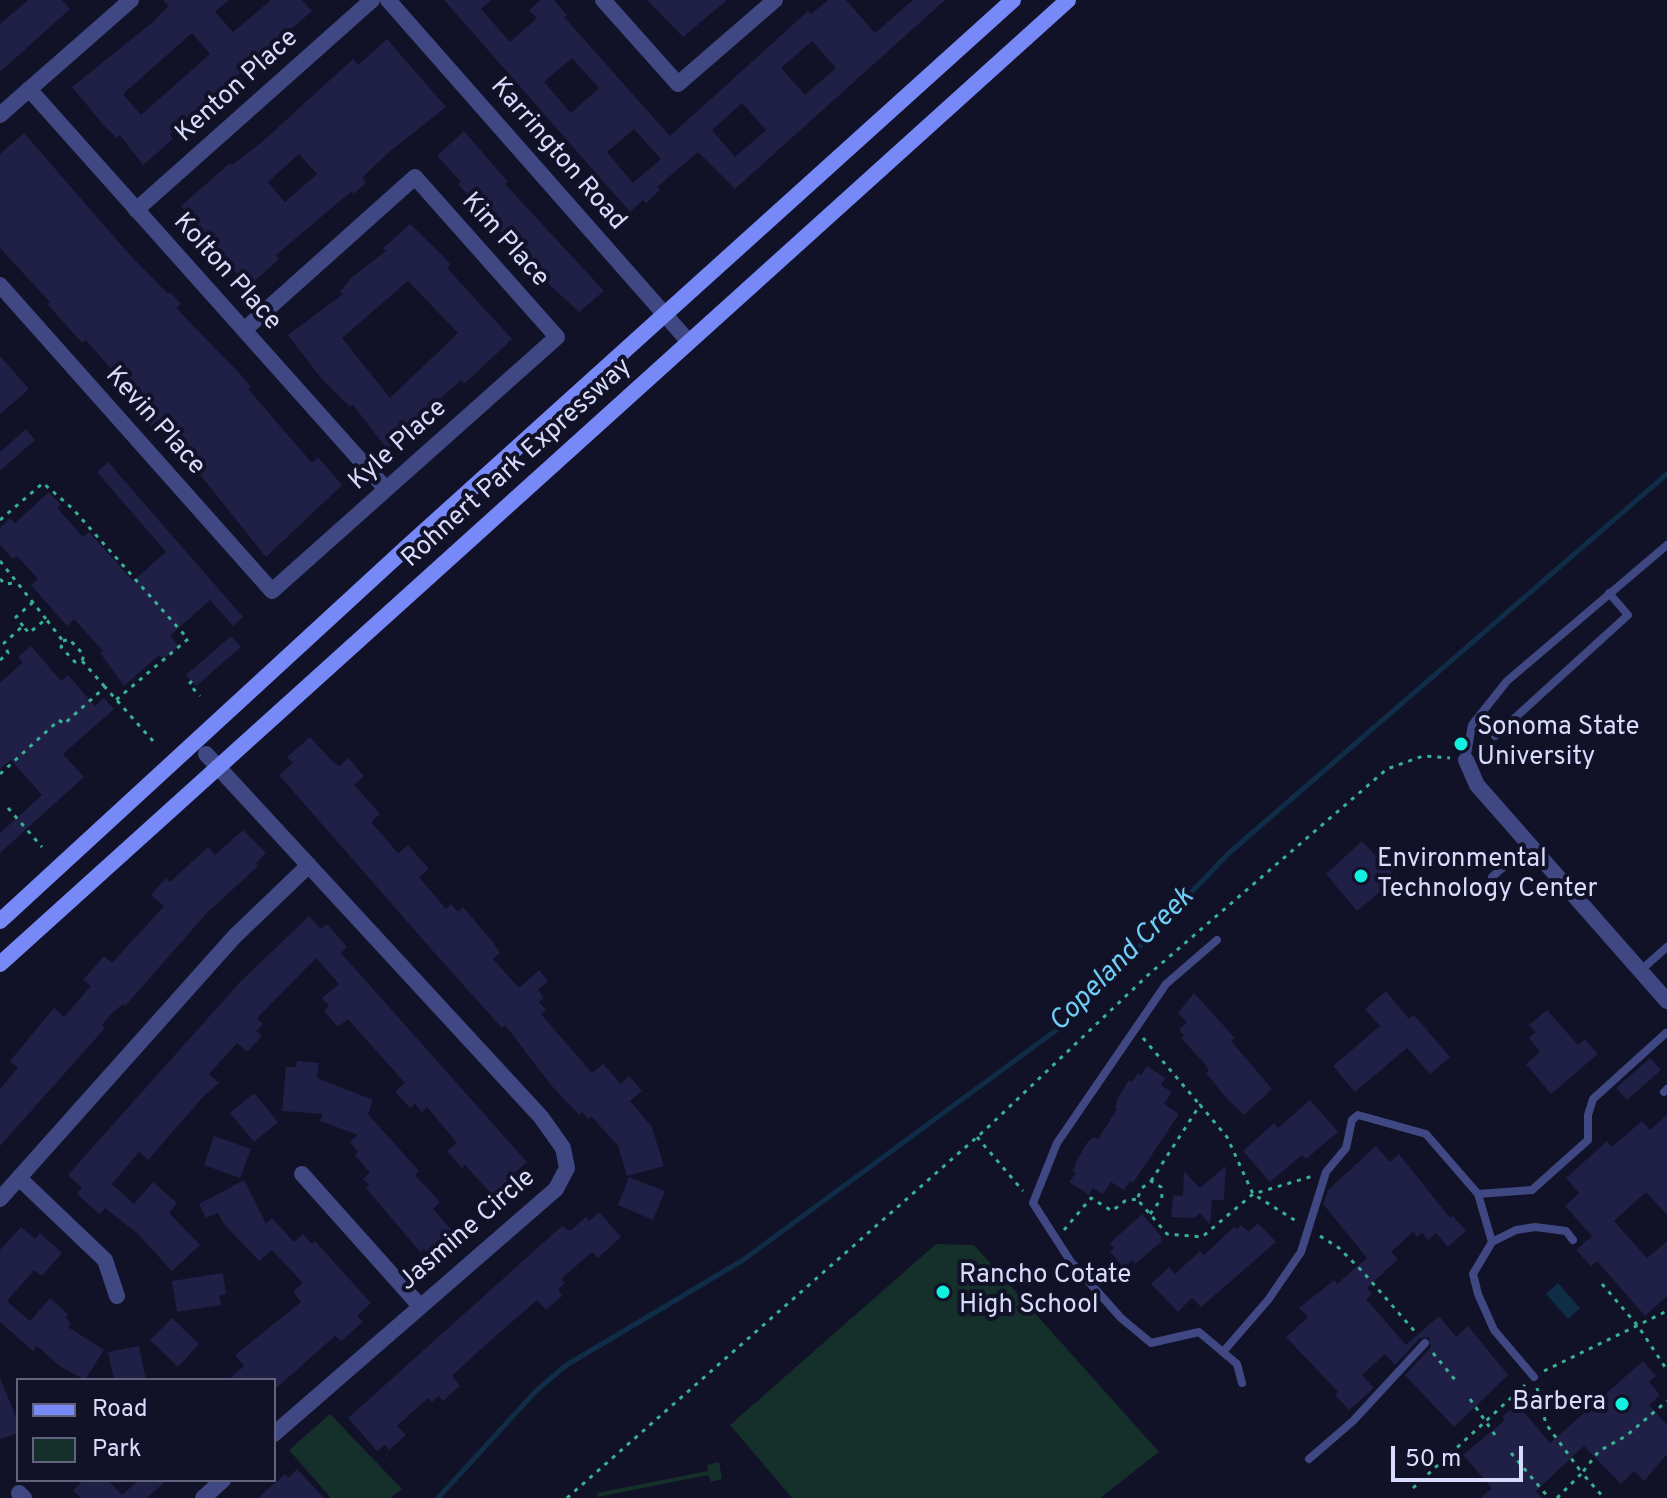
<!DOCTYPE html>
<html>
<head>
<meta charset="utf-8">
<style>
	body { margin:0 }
	#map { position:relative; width:1667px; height:1498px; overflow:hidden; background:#111127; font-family:Overpass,sans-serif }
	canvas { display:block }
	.legend { position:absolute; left:16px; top:1378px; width:260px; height:104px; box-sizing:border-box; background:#111127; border:2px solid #61627d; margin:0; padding:10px 14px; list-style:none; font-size:24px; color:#d9dbfd }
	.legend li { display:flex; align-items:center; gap:16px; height:40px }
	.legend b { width:40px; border:2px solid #61627d }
	.scale { position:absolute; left:1391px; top:1446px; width:132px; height:36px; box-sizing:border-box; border:4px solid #d9dbfd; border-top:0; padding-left:10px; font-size:24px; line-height:28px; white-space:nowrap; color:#d9dbfd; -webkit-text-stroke:6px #111127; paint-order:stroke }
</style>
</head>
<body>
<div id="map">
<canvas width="1667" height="1498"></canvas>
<ul class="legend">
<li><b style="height:10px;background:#7789f6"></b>Road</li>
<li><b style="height:22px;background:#15302a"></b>Park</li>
</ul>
<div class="scale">50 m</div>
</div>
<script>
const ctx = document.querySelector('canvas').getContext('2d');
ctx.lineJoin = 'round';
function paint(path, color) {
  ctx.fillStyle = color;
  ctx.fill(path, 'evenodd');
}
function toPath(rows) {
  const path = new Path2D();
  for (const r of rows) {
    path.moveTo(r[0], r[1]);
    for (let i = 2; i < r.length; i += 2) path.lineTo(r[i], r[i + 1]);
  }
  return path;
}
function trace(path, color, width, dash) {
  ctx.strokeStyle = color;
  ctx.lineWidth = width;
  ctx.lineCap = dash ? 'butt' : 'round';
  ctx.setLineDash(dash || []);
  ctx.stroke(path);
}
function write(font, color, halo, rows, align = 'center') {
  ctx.font = font + ' Overpass,sans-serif';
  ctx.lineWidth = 8;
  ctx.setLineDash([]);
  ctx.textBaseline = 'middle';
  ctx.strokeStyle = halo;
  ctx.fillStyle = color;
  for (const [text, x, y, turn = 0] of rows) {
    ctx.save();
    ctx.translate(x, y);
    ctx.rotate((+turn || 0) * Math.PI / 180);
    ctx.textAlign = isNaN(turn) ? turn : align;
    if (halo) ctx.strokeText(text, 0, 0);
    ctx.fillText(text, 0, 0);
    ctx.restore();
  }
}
paint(toPath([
	[936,1244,974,1245,1159,1452,1100,1498,792,1498,730,1425],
	[330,1414,402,1489,391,1498,331,1498,289,1450],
	[719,1462,722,1479,711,1482,708,1475,598,1497,597,1493,708,1471,707,1465]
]), '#15302a');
paint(toPath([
	[1558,1283,1580,1308,1568,1319,1546,1294]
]), '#102d47');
trace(toPath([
	[438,1498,536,1391,565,1366,743,1260,1066,1023,1229,853,1667,474]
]), '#102d47', 5);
paint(toPath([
	[28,0,62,0,70,9,0,72,0,24],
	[163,0,229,0,215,12,233,32,271,0,302,0,312,11,170,134,173,139,143,165,120,135,117,138,106,128,72,87,154,21,168,6],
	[192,33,210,54,141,115,123,94],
	[444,0,491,0,481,9,510,42,537,18,529,10,541,0,554,0,567,15,564,17,670,136,808,11,811,14,828,0,846,0,875,33,913,0,945,0,735,189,698,152,657,187,660,190,646,203,643,200,630,212],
	[812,41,836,68,805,95,781,68],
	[572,58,599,88,571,113,544,82],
	[742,103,766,130,735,157,712,130],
	[634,129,661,159,633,183,607,152],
	[647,0,727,0,683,37],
	[387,39,446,107,388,153,362,178,366,183,354,194,352,191,276,255,279,259,249,286,202,238,206,234,181,206,230,163,232,165,262,142,353,59,358,65],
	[299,154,317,174,285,202,268,182],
	[464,131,508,182,505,184,604,291,579,312,541,277,458,184,461,182,437,156],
	[24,133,129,254,168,294,170,292,181,304,176,308,241,375,251,387,248,389,312,463,318,457,342,485,266,557,157,421,151,426,120,384,122,382,86,340,82,343,58,316,47,304,50,302,0,248,0,154],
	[410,224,440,253,451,265,447,268,512,339,464,384,461,380,434,404,436,406,387,449,353,405,350,407,321,378,288,335,343,294,340,292,351,278,386,251,383,248],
	[408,281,458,333,390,398,342,338],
	[0,356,29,389,0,414],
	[26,429,35,440,0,471,0,452],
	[108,462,243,617,233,626,210,600,170,636,179,646,165,658,158,656,124,686,100,653,103,651,74,619,67,626,31,585,38,579,17,556,13,559,0,545,0,528,10,518,15,523,49,492,61,505,57,508,83,537,89,532,133,581,166,552,97,472],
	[231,636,241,647,196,686,186,675],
	[31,646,61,681,68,675,95,706,104,698,114,709,63,754,84,777,0,853,0,833,42,795,11,760,0,769,0,683,23,662,18,657],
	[310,737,334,763,340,766,348,758,364,776,354,785,380,814,371,822,398,853,408,845,429,869,419,877,446,909,451,904,458,912,463,907,493,942,500,953,493,959,519,988,539,970,548,981,538,990,544,998,539,1002,546,1010,541,1014,592,1073,603,1064,621,1084,629,1076,642,1091,630,1101,652,1127,664,1166,627,1176,618,1146,591,1116,588,1119,582,1112,579,1115,551,1085,505,1025,502,1028,439,958,279,775,293,763,287,757],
	[243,830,266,853,256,863,258,866,207,913,125,1006,123,1004,112,1013,102,1025,105,1028,0,1146,0,1089,18,1068,10,1061,54,1008,64,1017,91,986,83,980,104,956,112,963,164,906,151,895,166,878,170,882,208,847,215,855],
	[1362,841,1397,878,1357,911,1326,874],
	[309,916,321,929,327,924,347,947,341,953,527,1162,514,1174,519,1180,497,1200,465,1165,462,1168,447,1151,457,1143,427,1107,422,1112,415,1104,410,1108,395,1092,405,1083,348,1019,338,1027,324,1011,329,1006,322,998,339,984,316,958,257,1018,263,1024,256,1031,262,1036,247,1052,237,1043,209,1074,219,1083,203,1097,148,1160,139,1152,112,1184,134,1204,153,1182,177,1203,169,1213,200,1245,172,1271,138,1234,105,1208,99,1214,77,1194,82,1188,68,1175,240,982],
	[1386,991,1409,1019,1414,1015,1450,1057,1430,1074,1407,1048,1355,1092,1333,1066,1380,1026,1365,1009],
	[1194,993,1235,1038,1231,1041,1272,1089,1244,1115,1228,1100,1206,1073,1209,1071,1205,1064,1181,1038,1184,1035,1179,1030,1187,1022,1178,1013],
	[1547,1010,1578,1045,1585,1039,1598,1054,1551,1094,1526,1064,1540,1052,1529,1038,1536,1032,1529,1025],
	[1650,1058,1661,1070,1627,1100,1616,1088],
	[297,1061,319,1063,317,1078,373,1100,368,1114,419,1171,415,1175,440,1202,433,1209,457,1236,433,1259,424,1249,420,1252,366,1188,369,1185,363,1179,370,1173,355,1155,358,1152,350,1142,358,1135,320,1121,323,1114,282,1111,286,1067,296,1067],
	[1147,1066,1165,1078,1161,1085,1172,1092,1164,1104,1179,1114,1133,1183,1130,1181,1124,1190,1111,1182,1103,1194,1093,1188,1089,1195,1069,1182,1076,1173,1073,1171,1076,1162,1087,1143,1094,1137,1098,1139,1117,1109,1115,1107,1118,1098,1129,1080,1132,1082,1138,1073,1141,1075],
	[254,1093,278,1122,254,1142,230,1113],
	[1310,1100,1338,1132,1306,1159,1302,1155,1270,1182,1243,1151,1274,1123,1278,1128],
	[1667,1115,1667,1215,1646,1192,1614,1221,1647,1258,1667,1241,1667,1296,1645,1316,1597,1261,1591,1266,1576,1250,1592,1236,1565,1206,1579,1193,1566,1178,1607,1141,1612,1147,1642,1121,1650,1130],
	[214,1136,251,1149,240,1178,204,1165],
	[1376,1146,1390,1162,1399,1154,1450,1218,1453,1216,1466,1231,1448,1247,1436,1233,1428,1240,1422,1233,1417,1237,1413,1232,1391,1252,1398,1259,1367,1288,1372,1294,1366,1299,1406,1345,1439,1316,1456,1337,1468,1326,1508,1375,1454,1427,1405,1375,1431,1347,1429,1337,1420,1338,1395,1365,1385,1354,1362,1375,1374,1388,1349,1410,1335,1395,1338,1392,1286,1337,1308,1317,1299,1308,1334,1280,1337,1284,1367,1258,1323,1204,1328,1190],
	[1226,1166,1224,1200,1212,1200,1210,1225,1200,1213,1194,1218,1171,1217,1173,1195,1183,1196,1184,1171,1200,1188],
	[629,1177,665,1191,653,1220,618,1205],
	[244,1180,266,1224,272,1218,294,1242,303,1234,312,1244,315,1241,371,1303,357,1316,363,1322,341,1341,335,1336,274,1390,274,1380,228,1380,244,1366,235,1355,301,1302,293,1292,303,1283,272,1250,259,1261,224,1224,218,1213,206,1218,199,1204],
	[599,1212,621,1237,598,1258,592,1252,561,1279,565,1283,558,1290,562,1296,546,1310,537,1300,482,1348,452,1376,460,1386,443,1401,439,1396,432,1402,428,1398,397,1426,406,1435,389,1450,385,1445,377,1451,348,1418,562,1226,570,1231,586,1217,589,1221],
	[1142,1214,1161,1236,1161,1242,1135,1264,1133,1260,1123,1268,1110,1251,1114,1248,1110,1243],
	[1258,1223,1276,1242,1201,1307,1192,1298,1178,1312,1151,1284,1169,1267,1175,1274,1200,1251,1204,1255,1234,1227,1237,1229,1241,1225,1248,1232],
	[21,1227,35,1239,40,1233,62,1253,42,1276,34,1270,7,1301,30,1321,50,1298,68,1314,65,1317,71,1323,68,1327,104,1350,85,1380,61,1367,37,1346,33,1351,0,1322,0,1250],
	[223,1273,226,1294,219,1296,221,1305,177,1312,172,1281],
	[172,1318,199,1344,178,1367,150,1340],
	[139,1346,146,1380,114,1380,108,1352],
	[1643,1361,1656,1376,1649,1382,1660,1395,1649,1405,1667,1425,1667,1454,1644,1481,1634,1471,1621,1484,1584,1446,1536,1491,1542,1498,1480,1498,1492,1488,1463,1455,1505,1420,1502,1417,1517,1404,1550,1443],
	[0,1378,18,1421,18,1433,0,1439],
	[297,1469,324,1498,258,1498,285,1474,288,1478],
	[84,1480,108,1480,122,1495,139,1480,167,1480,147,1498,81,1498,73,1490]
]), '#201f46');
trace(toPath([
	[0,520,43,483,73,509,188,639,116,700],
	[0,561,46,619],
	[0,579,5,584,14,583],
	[23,626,16,617,32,603],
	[63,641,69,639,84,655,82,661],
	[0,660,8,653,4,643,23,626,29,633,46,619,63,641,61,647,75,662,82,661,105,687],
	[192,681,189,684,200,696],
	[0,774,59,720,64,724,105,687,153,741],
	[8,808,42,847],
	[1143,1038,1200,1105],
	[977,1137,1023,1191],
	[1151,1181,1200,1105,1227,1137,1253,1194,1296,1221],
	[1150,1214,1162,1198,1161,1187,1151,1181,1142,1188,1137,1199,1167,1234,1202,1237,1253,1194,1313,1176],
	[1064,1230,1091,1198,1112,1211,1125,1201,1137,1199],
	[1320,1236,1339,1248,1362,1271,1418,1335],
	[1602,1284,1638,1326,1667,1370],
	[1433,1353,1456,1381],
	[1544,1371,1667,1311],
	[1537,1388,1546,1424,1582,1473,1599,1451,1626,1436,1667,1401],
	[1470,1399,1495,1435],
	[1511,1453,1549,1498],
	[1413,1488,1525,1385],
	[567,1498,985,1130,1148,975,1387,769,1423,756,1450,758],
	[1557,1498,1582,1473,1604,1498]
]), '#38b296', 3, [4, 6]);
trace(toPath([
	[1495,736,1628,615,1609,593],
	[1466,760,1472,725,1507,681,1667,545],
	[1492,877,1529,845],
	[1217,940,1166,984,1057,1143,1033,1203,1071,1262,1121,1318,1151,1343,1199,1332,1237,1364,1242,1383],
	[1641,970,1667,947],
	[1664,1092,1667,1089],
	[1478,1194,1532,1190,1588,1140,1588,1115,1593,1099,1666,1033],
	[1492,1242,1516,1230,1535,1227,1566,1231,1573,1240],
	[1223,1352,1268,1300,1301,1252,1326,1172,1346,1148,1352,1120,1358,1115,1426,1134,1478,1194,1492,1242,1473,1274,1478,1294,1494,1330,1534,1377],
	[1309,1459,1353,1421,1425,1343]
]), '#3f4882', 8);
trace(toPath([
	[388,0,689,342],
	[603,0,678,84,775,0],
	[29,89,386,489],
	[0,115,131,0],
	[136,210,372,0],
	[0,285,272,591,557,337,415,177,244,330],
	[206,754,541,1117,563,1148,567,1168,556,1189,274,1434],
	[1466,760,1477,785,1667,1001],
	[302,1174,419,1305],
	[19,1178,105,1260,117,1296],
	[0,1199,234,937,309,865],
	[19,1493,24,1498],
	[203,1498,223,1480]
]), '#3f4882', 16);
trace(toPath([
	[0,921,408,546,1013,0],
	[0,964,1068,0]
]), '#7789f6', 16);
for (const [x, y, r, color] of [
	[1461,744,8,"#12f0e0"],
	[1361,876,8,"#12f0e0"],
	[943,1292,8,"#12f0e0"],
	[1622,1404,8,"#12f0e0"]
]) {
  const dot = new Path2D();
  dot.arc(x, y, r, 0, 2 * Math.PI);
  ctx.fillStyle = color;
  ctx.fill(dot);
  trace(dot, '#111127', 3);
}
write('26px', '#d9dbfd', '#111127', [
	["Kenton Place",238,87,-42],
	["Karrington Road",557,155,49],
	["Kim Place",504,241,48],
	["Kolton Place",226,273,48],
	["Kevin Place",154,422,48],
	["Kyle Place",399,446,-42],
	["Rohnert Park Expressway",518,464,-42],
	["Jasmine Circle",468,1231,-41]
]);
write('26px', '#d9dbfd', '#111127', [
	["Sonoma State",1477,729],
	["University",1477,759],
	["Environmental",1377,861],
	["Technology Center",1377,891],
	["Rancho Cotate",959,1277],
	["High School",959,1307],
	["Barbera",1606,1404,"right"]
], 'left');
write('italic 28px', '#6ecef6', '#111127', [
	["Copeland Creek",1123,961,-45]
]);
</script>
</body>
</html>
